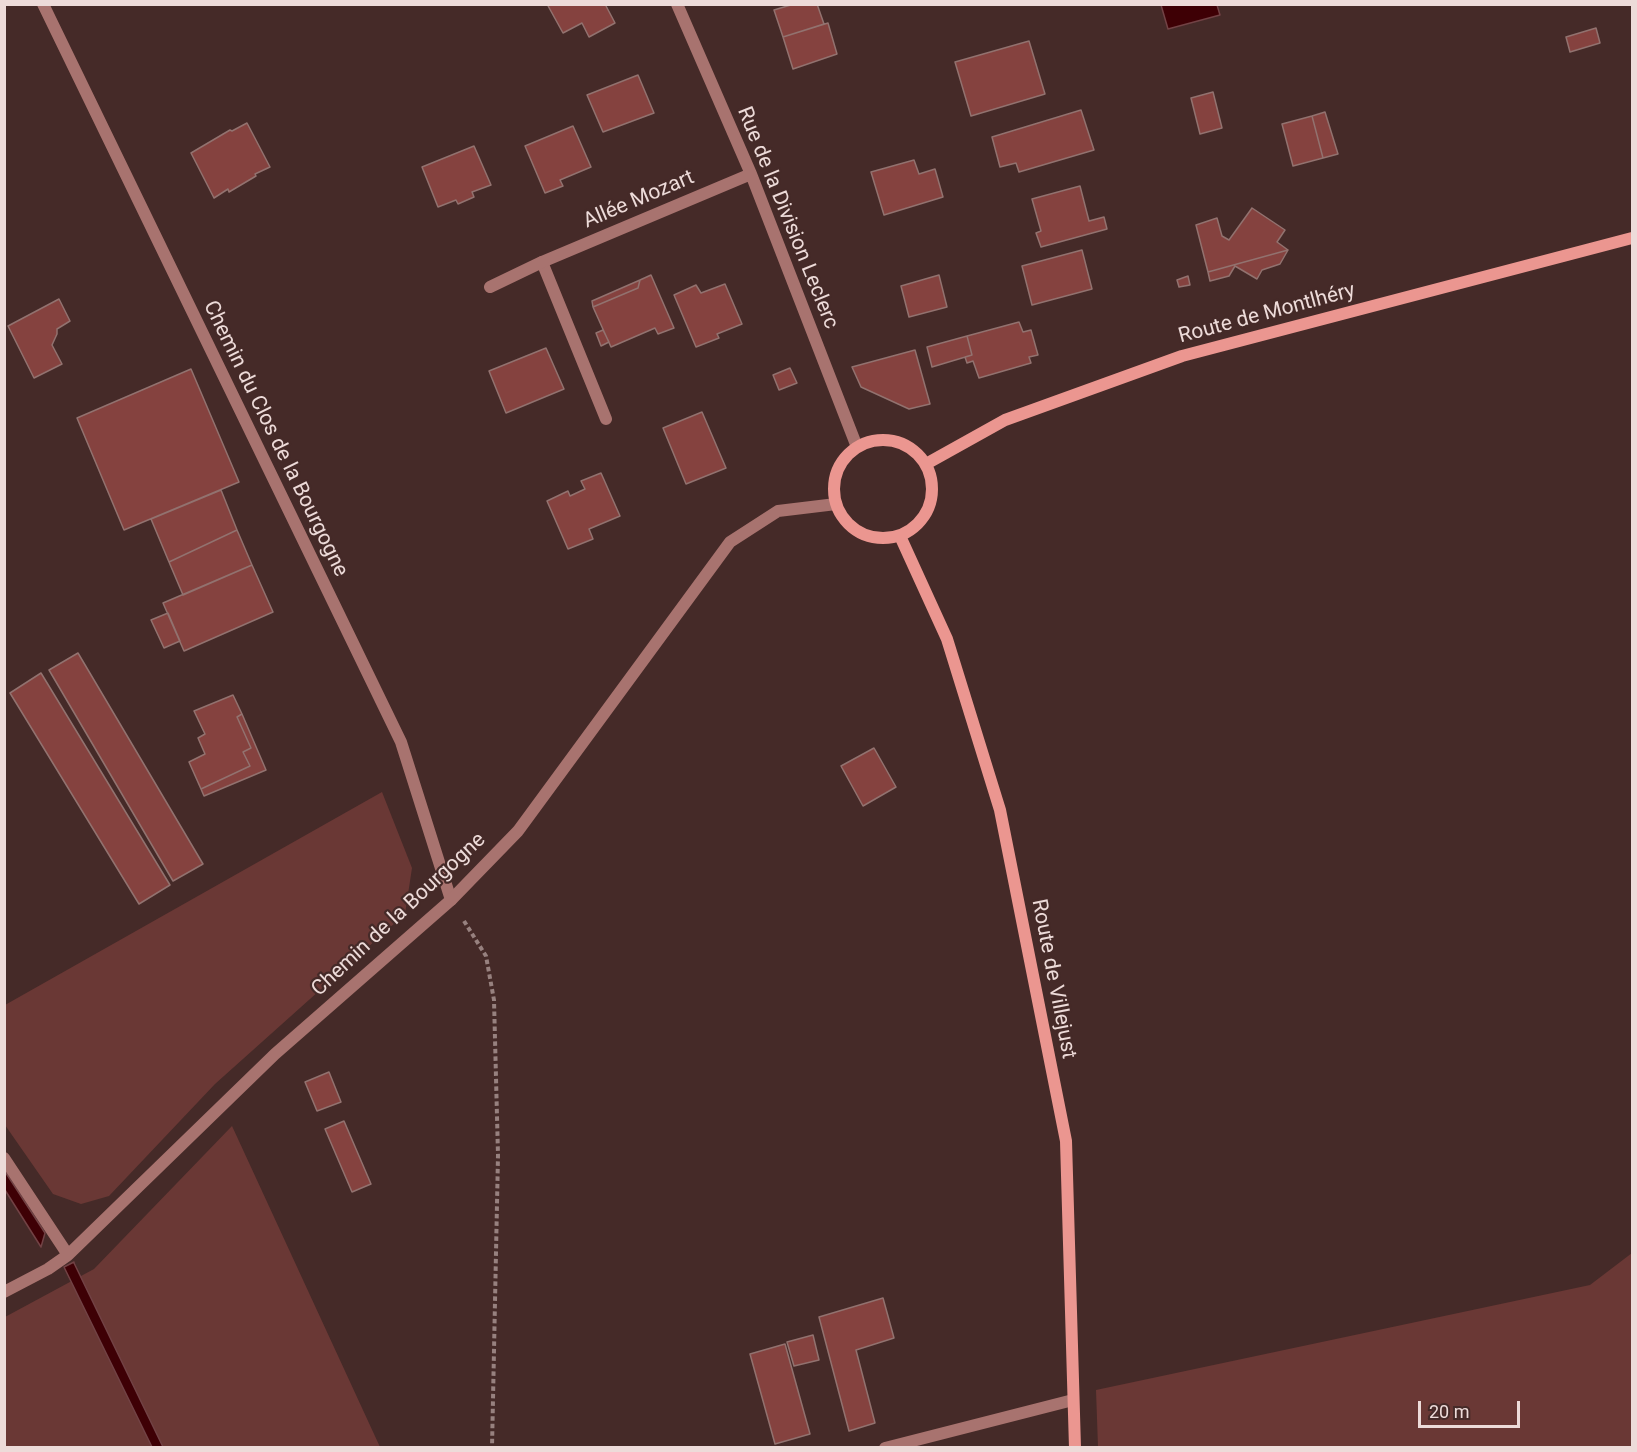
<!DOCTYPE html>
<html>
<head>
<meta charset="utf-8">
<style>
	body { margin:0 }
	#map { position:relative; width:1637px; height:1452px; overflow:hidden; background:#452a28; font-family:Roboto,sans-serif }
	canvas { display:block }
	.frame { position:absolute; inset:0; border:6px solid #eddbd9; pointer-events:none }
	.scale { position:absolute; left:1418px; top:1401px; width:102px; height:27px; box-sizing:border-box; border:3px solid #eddbd9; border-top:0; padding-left:8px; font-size:18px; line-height:21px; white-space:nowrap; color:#eddbd9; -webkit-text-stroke:4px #452a28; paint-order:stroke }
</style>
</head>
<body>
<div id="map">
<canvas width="1637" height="1452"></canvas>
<div class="frame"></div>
<div class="scale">20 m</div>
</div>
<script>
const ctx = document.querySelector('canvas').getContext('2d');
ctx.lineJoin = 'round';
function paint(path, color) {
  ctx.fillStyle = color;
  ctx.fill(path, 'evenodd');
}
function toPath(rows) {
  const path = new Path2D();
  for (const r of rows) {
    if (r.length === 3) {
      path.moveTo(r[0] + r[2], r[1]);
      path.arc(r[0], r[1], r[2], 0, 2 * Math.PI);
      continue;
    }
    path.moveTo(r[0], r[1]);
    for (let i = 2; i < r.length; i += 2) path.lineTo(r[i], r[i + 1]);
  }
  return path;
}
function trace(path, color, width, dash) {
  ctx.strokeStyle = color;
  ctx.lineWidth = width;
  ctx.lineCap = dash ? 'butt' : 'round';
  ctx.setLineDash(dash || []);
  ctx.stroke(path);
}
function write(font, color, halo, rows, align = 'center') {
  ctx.font = font + ' Roboto,sans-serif';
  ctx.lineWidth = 4.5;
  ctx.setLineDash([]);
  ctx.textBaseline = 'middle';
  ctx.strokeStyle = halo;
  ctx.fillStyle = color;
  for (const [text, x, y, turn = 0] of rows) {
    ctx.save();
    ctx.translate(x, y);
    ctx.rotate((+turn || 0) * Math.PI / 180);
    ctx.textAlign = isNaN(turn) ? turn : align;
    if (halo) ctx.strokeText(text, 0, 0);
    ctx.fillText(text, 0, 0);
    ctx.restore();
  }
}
paint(toPath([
	[382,792,412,868,405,914,215,1084,109,1196,81,1204,53,1194,5,1125,5,1005],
	[232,1126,380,1447,5,1448,5,1317,94,1269],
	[1632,1253,1632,1447,1098,1447,1096,1390,1590,1285]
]), '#6a3835');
const water = toPath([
	[1161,5,1217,5,1220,15,1168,29,1161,5],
	[4,1170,45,1233,41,1247,5,1190,4,1170],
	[74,1262,74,1263,163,1447,152,1447,64,1267,74,1262]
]);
paint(water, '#3e0005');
trace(water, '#724245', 1.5);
const building = toPath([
	[547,4,605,4,615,23,589,37,582,23,563,33,547,4],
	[794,4,817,4,824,24,783,37,774,10,794,4],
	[828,23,837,54,793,69,783,37,828,23],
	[1596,28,1600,43,1570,52,1566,37,1596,28],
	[1029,41,1045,94,971,116,955,62,1029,41],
	[638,75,654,113,603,132,587,95,638,75],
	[1213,92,1222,128,1200,134,1191,98,1213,92],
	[1081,110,1094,150,1019,172,1016,163,1000,167,992,137,1081,110],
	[1325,112,1338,154,1323,158,1312,116,1325,112],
	[1312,116,1323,158,1293,166,1282,124,1312,116],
	[247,123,270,167,255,174,256,176,229,192,228,189,214,198,191,153,230,130,232,131,247,123],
	[573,126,591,167,560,180,563,186,545,193,525,146,573,126],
	[474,146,491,185,472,192,474,197,458,204,456,200,438,207,422,167,474,146],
	[914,160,919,174,935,169,943,197,884,215,871,172,914,160],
	[1080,186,1089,221,1104,217,1107,229,1041,247,1036,233,1041,231,1032,199,1080,186],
	[1252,208,1285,230,1277,242,1288,250,1208,272,1196,225,1217,218,1222,236,1229,240,1252,208],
	[1082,250,1092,289,1032,305,1022,266,1082,250],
	[1288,250,1280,264,1262,270,1257,279,1235,266,1229,276,1210,281,1208,272,1288,250],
	[651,275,674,328,658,334,655,328,611,347,593,307,638,288,640,280,651,275],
	[939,275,947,307,909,317,901,286,939,275],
	[1188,276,1190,285,1179,287,1177,280,1188,276],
	[640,280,638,288,593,307,592,301,640,280],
	[725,284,742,324,717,334,719,338,696,347,674,295,696,285,701,293,725,284],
	[59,299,70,321,57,329,57,334,52,345,62,364,34,378,8,326,59,299],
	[1019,322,1023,332,1031,330,1038,355,1029,357,1031,363,979,378,973,361,967,363,965,357,972,355,967,336,1019,322],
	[603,330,609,342,601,346,596,333,603,330],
	[967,336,972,355,932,367,927,347,967,336],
	[546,348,564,389,506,413,489,371,546,348],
	[915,350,930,404,909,409,861,387,852,367,915,350],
	[790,368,797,383,779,390,773,375,790,368],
	[191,369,239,482,124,530,77,418,191,369],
	[702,412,726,468,686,484,663,428,702,412],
	[601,473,620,516,589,529,593,539,568,549,547,501,568,491,570,496,585,489,581,481,601,473],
	[221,490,237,530,169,562,151,519,221,490],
	[237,530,252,565,183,595,169,562,237,530],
	[252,565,273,612,184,651,163,603,252,565],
	[168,613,180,641,164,648,151,620,168,613],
	[78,653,203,864,173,881,49,670,78,653],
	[41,673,170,885,139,904,10,693,41,673],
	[233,695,242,714,237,717,251,748,243,752,250,766,201,789,189,762,205,754,198,738,205,734,194,711,233,695],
	[242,714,266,770,204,796,201,789,250,766,243,752,251,748,237,717,242,714],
	[874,748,896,787,863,806,841,766,874,748],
	[329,1072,341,1102,317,1111,305,1082,329,1072],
	[344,1121,371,1184,352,1192,325,1129,344,1121],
	[883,1298,894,1338,856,1350,875,1423,849,1431,819,1317,883,1298],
	[813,1335,819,1360,794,1366,787,1342,813,1335],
	[785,1344,810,1434,775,1444,750,1354,785,1344]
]);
paint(building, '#85423f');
trace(building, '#92726f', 1.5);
trace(toPath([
	[464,921,486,956,494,1000,498,1155,492,1448]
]), '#97817f', 4, [4.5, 3]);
trace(toPath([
	[43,4,401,742,451,900],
	[542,262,606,419],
	[885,1448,1073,1400]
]), '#a8736f', 12);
trace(toPath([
	[677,4,751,174,857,447],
	[490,287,542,262,751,174],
	[4,1158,68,1255],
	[4,1292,48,1269,68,1255,275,1054,451,900,518,831,730,542,778,511,836,504]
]), '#a8736f', 12);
trace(toPath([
	[883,489,49],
	[926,464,1005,420,1182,356,1632,238],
	[900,536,947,639,1000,810,1066,1141,1075,1448]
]), '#eb9690', 12);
write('21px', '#eddbd9', '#452a28', [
	["Allée Mozart",639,200,-23],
	["Rue de la Division Leclerc",787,218,68],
	["Route de Montlhéry",1267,314,-15],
	["Chemin du Clos de la Bourgogne",275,439,64],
	["Chemin de la Bourgogne",399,915,-43],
	["Route de Villejust",1053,979,79]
]);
</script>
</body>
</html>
